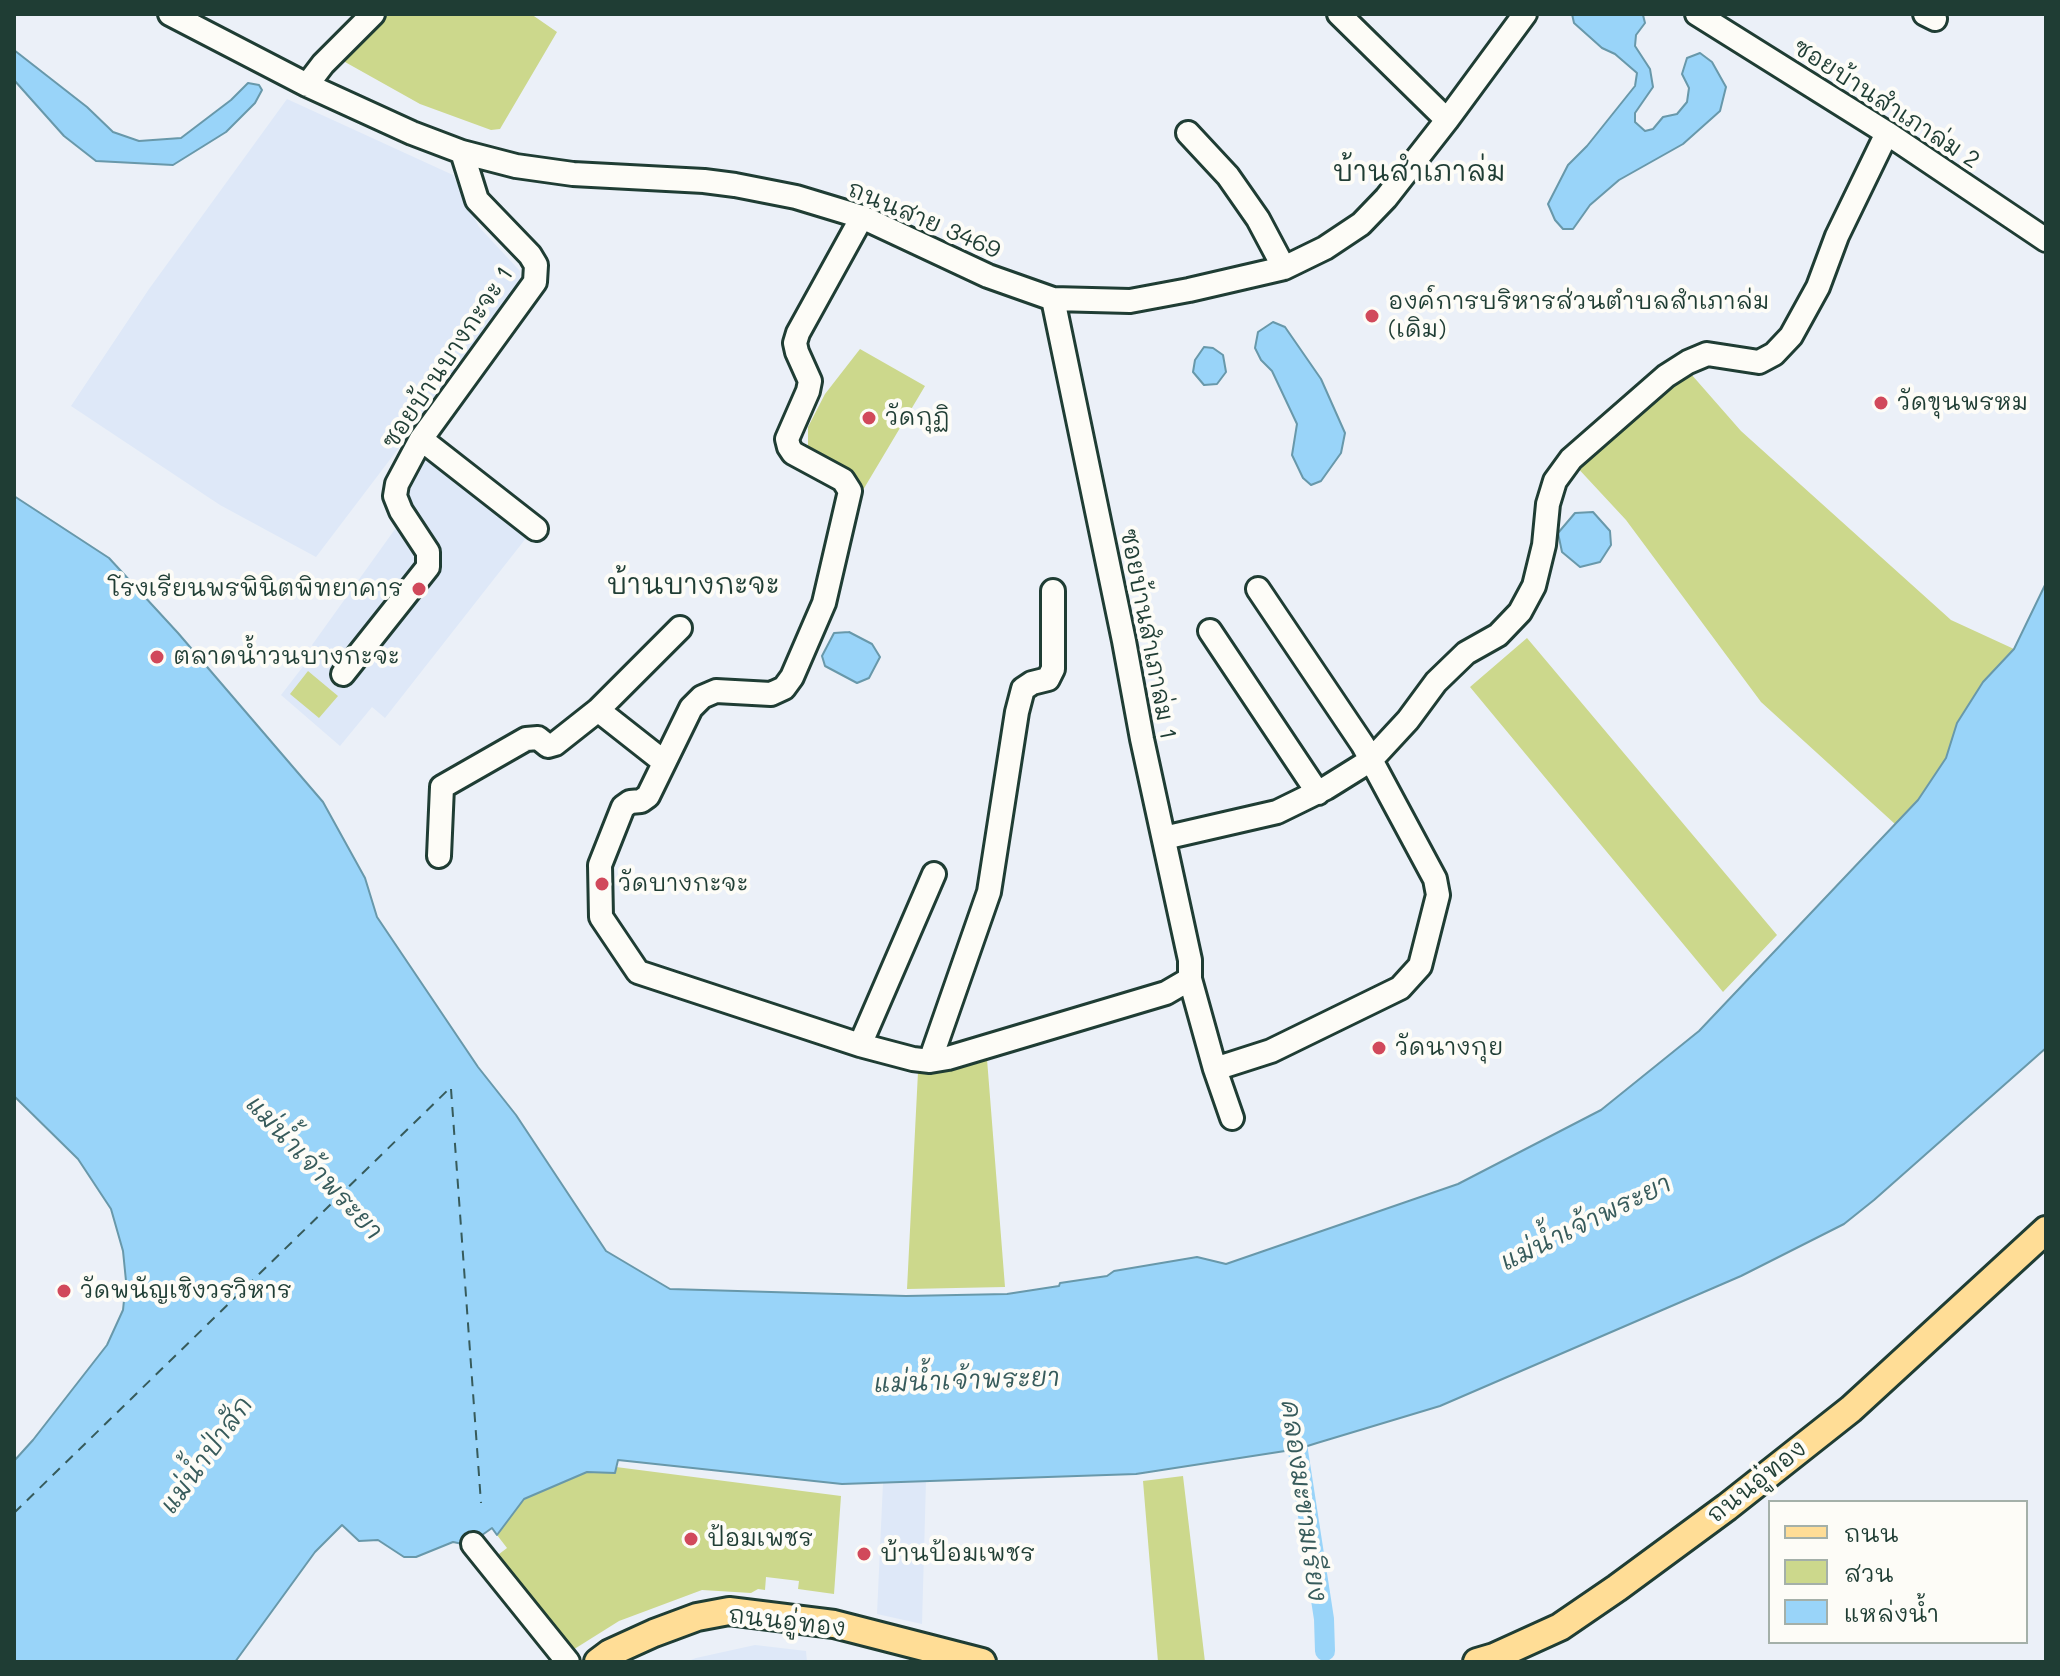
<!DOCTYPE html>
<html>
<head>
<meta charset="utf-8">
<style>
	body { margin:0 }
	#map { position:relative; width:2060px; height:1676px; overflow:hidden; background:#ebf0f8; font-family:Mali,"Playpen Sans Thai",sans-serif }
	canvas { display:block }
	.frame { position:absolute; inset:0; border:16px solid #1f3d34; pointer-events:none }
	.legend { position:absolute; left:1768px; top:1500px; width:260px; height:144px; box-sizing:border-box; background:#fdfcf7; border:2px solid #a4b0a9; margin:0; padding:10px 14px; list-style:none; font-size:24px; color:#1f3d34 }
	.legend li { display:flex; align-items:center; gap:16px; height:40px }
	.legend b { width:40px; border:2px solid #a4b0a9 }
</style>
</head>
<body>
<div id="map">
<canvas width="2060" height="1676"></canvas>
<div class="frame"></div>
<ul class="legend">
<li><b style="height:10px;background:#ffdd96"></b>ถนน</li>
<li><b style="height:22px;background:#ccd88c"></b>สวน</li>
<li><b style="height:22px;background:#99d4f9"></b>แหล่งน้ำ</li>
</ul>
</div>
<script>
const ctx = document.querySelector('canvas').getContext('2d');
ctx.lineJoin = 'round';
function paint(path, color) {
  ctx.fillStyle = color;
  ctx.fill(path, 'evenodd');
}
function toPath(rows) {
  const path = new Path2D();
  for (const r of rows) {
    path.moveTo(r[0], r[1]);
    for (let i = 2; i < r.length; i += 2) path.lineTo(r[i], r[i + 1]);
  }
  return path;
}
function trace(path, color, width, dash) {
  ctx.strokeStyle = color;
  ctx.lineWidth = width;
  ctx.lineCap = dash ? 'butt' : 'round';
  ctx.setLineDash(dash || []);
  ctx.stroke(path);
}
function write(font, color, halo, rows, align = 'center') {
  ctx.font = font + ' Mali,"Playpen Sans Thai",sans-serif';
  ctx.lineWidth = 8;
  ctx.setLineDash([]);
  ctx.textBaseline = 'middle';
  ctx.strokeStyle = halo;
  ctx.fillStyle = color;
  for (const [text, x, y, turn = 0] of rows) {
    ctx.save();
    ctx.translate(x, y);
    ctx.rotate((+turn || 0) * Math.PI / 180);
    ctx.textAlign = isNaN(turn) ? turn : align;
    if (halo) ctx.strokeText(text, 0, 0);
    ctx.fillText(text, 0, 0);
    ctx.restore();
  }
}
paint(toPath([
	[287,99,453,175,479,227,520,271,521,287,316,557,220,505,71,406,149,289],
	[424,457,437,460,530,533,385,718,372,707,340,746,281,695,315,651,312,645,408,511,406,492],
	[926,1481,922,1624,877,1614,883,1483],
	[755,1645,806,1651,807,1662,686,1662,696,1658]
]), '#dee8f8');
paint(toPath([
	[388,14,531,14,557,32,500,129,491,130,420,104,345,62,345,57],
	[860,349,925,386,863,490,808,455,808,427,825,394],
	[1691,374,1741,431,1951,620,2014,649,1983,682,1957,723,1946,758,1918,800,1895,824,1761,702,1626,520,1574,464,1665,388],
	[1527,638,1777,935,1723,992,1470,687],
	[308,671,338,696,319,718,290,694],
	[987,1059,1005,1287,907,1289,918,1072,938,1073],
	[616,1467,841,1496,834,1594,798,1589,799,1581,766,1577,765,1590,758,1589,751,1593,702,1590,619,1621,568,1653,490,1561,507,1548,497,1535,524,1499,587,1472,615,1473],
	[1183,1476,1205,1662,1158,1662,1143,1481]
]), '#ccd88c');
const water = toPath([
	[1572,14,1643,15,1645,23,1636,35,1635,46,1650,69,1653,87,1635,113,1635,122,1645,131,1653,129,1663,117,1677,114,1687,102,1689,88,1682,74,1687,58,1700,53,1712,62,1726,87,1720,111,1683,144,1619,180,1590,205,1573,229,1563,229,1555,220,1548,204,1568,165,1587,146,1635,86,1637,73,1615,54,1602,48,1574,23,1572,14],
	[14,50,87,107,113,132,139,141,181,138,231,100,248,83,259,85,262,90,255,103,226,132,173,165,96,161,64,136,14,80,14,50],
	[1273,322,1285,327,1321,379,1345,433,1341,453,1321,481,1311,485,1303,478,1292,455,1297,424,1272,371,1261,360,1255,348,1258,332,1273,322],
	[1204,347,1213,348,1223,355,1226,372,1217,384,1204,385,1193,372,1195,360,1204,347],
	[14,496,109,558,178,633,323,802,365,878,377,917,478,1067,516,1115,606,1251,670,1289,906,1296,1007,1294,1059,1286,1060,1283,1107,1276,1114,1271,1197,1257,1226,1264,1458,1184,1601,1110,1699,1031,1918,800,1946,758,1957,723,1983,682,2014,649,2046,583,2046,1048,1874,1200,1844,1224,1741,1276,1440,1406,1317,1443,1298,1449,1136,1474,842,1484,618,1460,615,1473,587,1472,524,1499,497,1535,492,1528,468,1545,453,1542,416,1557,404,1557,378,1540,359,1541,342,1525,315,1552,235,1662,14,1662,14,1461,33,1440,107,1345,123,1310,126,1281,123,1251,111,1209,78,1159,14,1096,14,496],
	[1593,512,1610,531,1611,545,1600,562,1580,567,1562,552,1558,533,1575,513,1593,512],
	[849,632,872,644,880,657,869,678,857,683,825,666,822,656,834,633,849,632]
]);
paint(water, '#99d4f9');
trace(water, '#6898aa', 2);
trace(toPath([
	[1294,1425,1324,1619,1325,1651]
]), '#99d4f9', 20);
trace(toPath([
	[451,1089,481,1503],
	[14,1513,451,1087]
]), '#375b5b', 2, [10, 8]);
const minor = toPath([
	[170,14,307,85,412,133,462,152,516,166,573,174,704,181,735,185,796,197,862,217,988,276,1053,299,1130,301,1189,290,1284,268,1325,248,1361,224,1386,198,1447,120,1525,14],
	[1339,14,1447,120],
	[1697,14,1887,133,2046,240],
	[1925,14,1935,19],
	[307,85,323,64,373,14],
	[1188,133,1228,176,1258,219,1284,268],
	[862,217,798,333,795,343,797,352,810,381,808,391,787,439,789,447,793,453,843,480,850,491,824,603,792,677,784,688,771,694,716,691,702,697,691,708,648,796,641,801,630,802,623,807,600,865,601,917,638,972,860,1045,913,1059,930,1061,948,1058,1166,993,1190,979],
	[1053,299,1124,641,1142,739,1190,960,1190,979,1215,1069,1232,1118],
	[421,439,536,529],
	[1210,631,1318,793],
	[343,674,428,567,428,552,401,511,395,496,397,484,421,439,535,282,536,265,530,255,477,200,462,152],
	[598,710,680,628],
	[1164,838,1277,812,1326,788,1371,760,1408,720,1436,682,1466,653,1498,635,1520,612,1534,586,1544,545,1548,504,1555,481,1571,459,1666,376,1688,362,1707,354,1759,362,1774,354,1791,336,1818,287,1837,236,1887,133],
	[439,856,442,787,526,739,538,738,548,746,555,744,598,710,664,762],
	[860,1045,934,874],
	[930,1061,989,892,1017,712,1023,689,1032,683,1048,679,1053,669,1053,591],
	[1215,1069,1271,1051,1400,988,1420,966,1438,895,1435,879,1363,745,1258,589],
	[473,1544,568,1662]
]);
const major = toPath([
	[598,1662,610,1653,654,1633,697,1617,729,1611,834,1624,982,1662],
	[1477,1662,1494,1657,1560,1627,1617,1588,1727,1507,1851,1409,2046,1230]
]);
trace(minor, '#1f3d34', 28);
trace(major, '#1f3d34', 32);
trace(minor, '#fdfcf7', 22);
trace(major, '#ffdd96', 26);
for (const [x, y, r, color] of [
	[1372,316,8,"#d1495b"],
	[1881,403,8,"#d1495b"],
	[869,418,8,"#d1495b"],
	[419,589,8,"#d1495b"],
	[157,657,8,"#d1495b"],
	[602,884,8,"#d1495b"],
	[1379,1048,8,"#d1495b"],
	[64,1291,8,"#d1495b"],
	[691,1539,8,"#d1495b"],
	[864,1554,8,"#d1495b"]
]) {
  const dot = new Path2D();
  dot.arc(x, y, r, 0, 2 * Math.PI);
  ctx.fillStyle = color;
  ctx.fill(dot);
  trace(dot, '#fdfcf7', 3);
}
write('24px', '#1f3d34', '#fdfcf7', [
	["ซอยบ้านสำเภาล่ม 2",1886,104,33],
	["ถนนสาย 3469",924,220,23],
	["ซอยบ้านบางกะจะ 1",448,358,-56],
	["ซอยบ้านสำเภาล่ม 1",1148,634,79],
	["ถนนอู่ทอง",1757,1482,-38],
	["ถนนอู่ทอง",787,1622,7]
]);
write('24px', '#1f3d34', '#fdfcf7', [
	["องค์การบริหารส่วนตำบลสำเภาล่ม",1388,302],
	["(เดิม)",1388,330],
	["วัดขุนพรหม",1897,403],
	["วัดกุฏิ",885,418],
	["โรงเรียนพรพินิตพิทยาคาร",403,589,"right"],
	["ตลาดน้ำวนบางกะจะ",173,657],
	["วัดบางกะจะ",618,884],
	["วัดนางกุย",1395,1048],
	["วัดพนัญเชิงวรวิหาร",80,1291],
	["ป้อมเพชร",707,1539],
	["บ้านป้อมเพชร",880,1554]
], 'left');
write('italic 26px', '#375b5b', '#fdfcf7', [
	["แม่น้ำเจ้าพระยา",314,1168,47],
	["แม่น้ำเจ้าพระยา",1586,1223,-26],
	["แม่น้ำเจ้าพระยา",967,1381,-2],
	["แม่น้ำป่าสัก",207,1455,-54],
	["คลองมะขามเรียง",1303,1501,82]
]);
write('28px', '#1f3d34', '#fdfcf7', [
	["บ้านสำเภาล่ม",1419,172],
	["บ้านบางกะจะ",693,585]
]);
</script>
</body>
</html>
